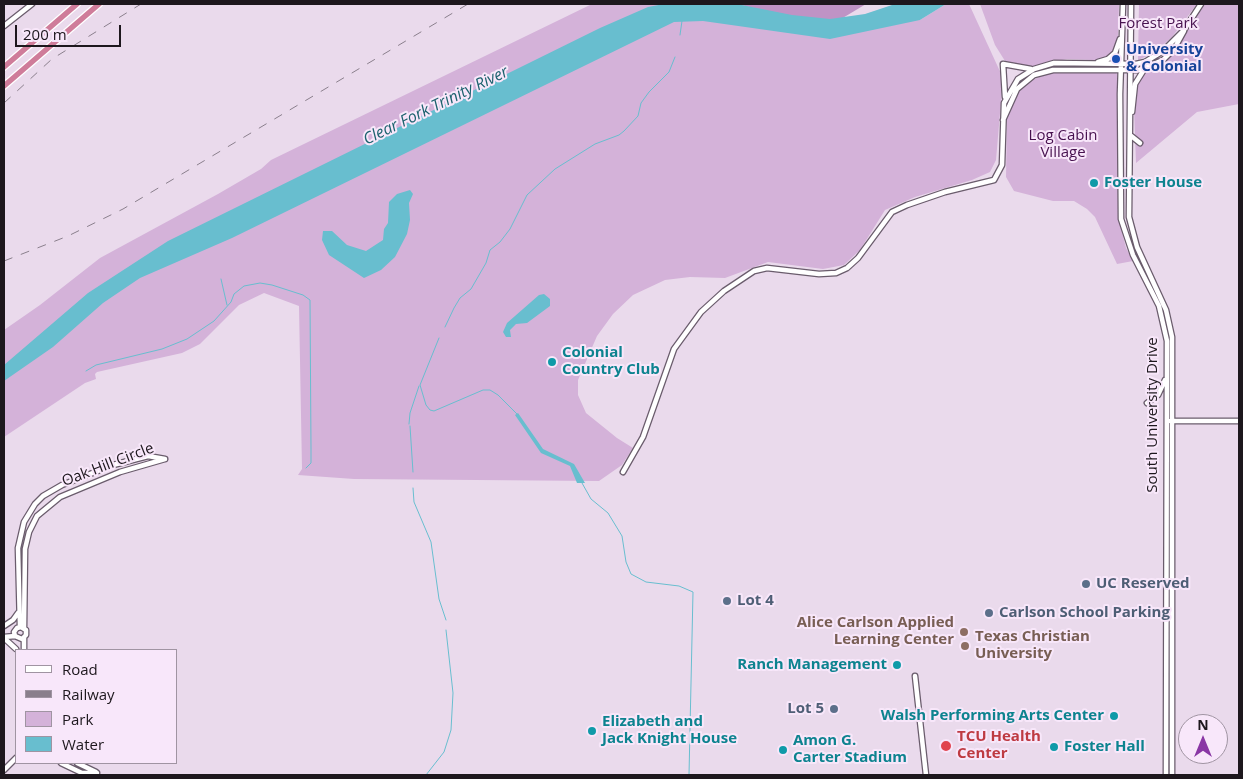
<!DOCTYPE html>
<html>
<head>
<meta charset="utf-8">
<style>
	body { margin:0 }
	#map { position:relative; width:1243px; height:779px; overflow:hidden; background:#eadaec; font-family:"Open Sans",sans-serif }
	canvas { display:block }
	.frame { position:absolute; inset:0; border:5px solid #1d171d; pointer-events:none }
	.legend { position:absolute; left:15px; top:649px; width:162px; height:115px; box-sizing:border-box; background:#f8e7fa; border:1px solid #a094a2; margin:0; padding:6px 9px; list-style:none; font-size:15px; color:#1d171d }
	.legend li { display:flex; align-items:center; gap:10px; height:25px }
	.legend b { width:25px; border:1px solid #a094a2 }
	.north { position:absolute; left:1178px; top:714px; width:50px; height:50px; box-sizing:border-box; background:#f8e7fa; border:1px solid #a094a2; border-radius:50%; rotate:0deg; font-size:14px; font-weight:700; line-height:20px; text-align:center; color:#1d171d }
	.north::after { content:''; display:block; margin:auto; width:18px; height:22px; background:#8a37a5; clip-path:polygon(50% 0,100% 100%,50% 72%,0 100%) }
	.scale { position:absolute; left:15px; top:25px; width:106px; height:22px; box-sizing:border-box; border:2px solid #1d171d; border-top:0; padding-left:6px; font-size:15px; line-height:18px; white-space:nowrap; color:#1d171d; -webkit-text-stroke:4px #f8e7fa; paint-order:stroke }
</style>
</head>
<body>
<div id="map">
<canvas width="1243" height="779"></canvas>
<div class="frame"></div>
<ul class="legend">
<li><b style="height:6px;background:#fff"></b>Road</li>
<li><b style="height:6px;background:#8a7f8c"></b>Railway</li>
<li><b style="height:14px;background:#d4b2d9"></b>Park</li>
<li><b style="height:14px;background:#68becf"></b>Water</li>
</ul>
<div class="north">N</div>
<div class="scale">200 m</div>
</div>
<script>
const ctx = document.querySelector('canvas').getContext('2d');
ctx.lineJoin = 'round';
function paint(path, color) {
  ctx.fillStyle = color;
  ctx.fill(path, 'evenodd');
}
function toPath(rows) {
  const path = new Path2D();
  for (const r of rows) {
    path.moveTo(r[0], r[1]);
    for (let i = 2; i < r.length; i += 2) path.lineTo(r[i], r[i + 1]);
  }
  return path;
}
function trace(path, color, width, dash) {
  ctx.strokeStyle = color;
  ctx.lineWidth = width;
  ctx.lineCap = dash ? 'butt' : 'round';
  ctx.setLineDash(dash || []);
  ctx.stroke(path);
}
function write(font, color, halo, rows, align = 'center') {
  ctx.font = font + ' "Open Sans",sans-serif';
  ctx.lineWidth = 4;
  ctx.setLineDash([]);
  ctx.textBaseline = 'middle';
  ctx.strokeStyle = halo;
  ctx.fillStyle = color;
  for (const [text, x, y, turn = 0] of rows) {
    ctx.save();
    ctx.translate(x, y);
    ctx.rotate((+turn || 0) * Math.PI / 180);
    ctx.textAlign = isNaN(turn) ? turn : align;
    if (halo) ctx.strokeText(text, 0, 0);
    ctx.fillText(text, 0, 0);
    ctx.restore();
  }
}
paint(toPath([
	[592,4,732,4,730,24,920,20,946,4,969,4,1003,78,996,160,990,172,972,180,915,197,885,210,860,250,844,265,823,269,768,262,725,278,690,277,665,280,633,295,613,314,597,336,578,380,578,395,586,413,617,438,633,448,622,465,599,481,354,479,298,475,302,469,299,306,264,293,239,305,200,344,182,353,97,372,95,374,96,379,85,383,4,437,4,330,40,305,100,258,218,194,261,169,271,160],
	[980,4,1119,4,1117,61,1067,59,1029,67,1015,66,1005,61,995,45],
	[1139,4,1197,4,1172,37,1154,53,1138,60],
	[1203,4,1239,4,1239,104,1197,112,1136,163,1134,108,1135,87,1144,73,1164,61,1177,49],
	[1048,72,1115,72,1117,74,1118,216,1126,248,1133,261,1117,264,1095,217,1087,209,1074,201,1053,201,1014,191,1006,177,1007,119,1012,99,1022,86]
]), '#d4b2d9');
paint(toPath([
	[736,4,866,4,831,25]
]), '#bf93c5');
paint(toPath([
	[664,4,737,4,792,15,830,19,865,14,895,4,946,4,920,20,830,39,703,21,674,22,232,238,140,278,103,303,53,347,4,381,4,365,88,293,168,241,600,28,648,7],
	[410,190,413,194,409,203,410,220,407,234,395,257,381,270,364,278,329,255,322,240,323,231,332,231,347,245,366,251,383,240,384,229,388,223,389,202,397,194],
	[544,294,550,299,550,306,527,323,516,324,510,330,511,337,506,337,503,332,507,323,539,295],
	[518,413,543,449,574,464,585,483,577,483,570,466,541,453,515,415]
]), '#68becf');
trace(toPath([
	[680,35,682,21],
	[221,279,227,305],
	[445,327,454,308,460,298,471,289,486,263,490,250,500,242,510,229,527,195,555,169,595,144,619,135,624,131,638,116,641,103,649,92,669,72,675,57],
	[439,338,420,385,426,405,430,410,434,411,483,390,490,390,498,395,517,414],
	[86,371,96,365,162,349,187,339,214,321,231,302,234,294,244,286,260,283,272,285,303,295,310,300,311,449,311,463,306,468],
	[409,424,410,413,419,386],
	[410,426,413,472],
	[582,483,591,499,608,513,622,536,626,562,631,574,646,582,679,586,693,592,689,775],
	[413,488,414,502,431,542,439,599,446,620],
	[426,775,444,752,451,730,453,693,446,630]
]), '#68becf', 1);
const secondary = toPath([
	[1123,4,1120,94,1121,219,1133,255,1159,306,1167,341,1166,775],
	[1131,4,1129,217,1137,247,1166,310,1172,337,1172,775],
	[4,26,32,4],
	[1098,62,1108,59,1115,53,1120,39],
	[1005,97,1003,64,1031,69],
	[1132,112,1135,84,1145,68],
	[1003,120,1017,89,1034,75,1053,70,1139,70,1163,60,1174,49,1184,31],
	[1130,135,1140,143],
	[1147,403,1158,395,1165,380],
	[1170,421,1239,421],
	[623,472,643,437,674,349,701,312,724,291,754,271,767,268,819,274,836,273,847,268,858,258,892,212,907,205,945,192,994,180,1002,165,1004,103,1018,79,1034,69,1054,63,1136,64,1145,62,1163,51,1184,30,1201,4],
	[4,626,13,620,18,613],
	[20,627,18,548,24,522,35,504,43,496,62,485,113,465,148,456,165,459],
	[24,628,25,549,29,532,37,516,60,497,120,472,165,459],
	[4,637,15,636,22,639,26,635,26,630,21,627,17,628,14,632,15,636],
	[4,638,16,649],
	[24,638,24,650],
	[915,676,926,775],
	[61,763,82,773,97,773],
	[77,763,96,772],
	[4,770,16,758]
]);
const highway = toPath([
	[4,67,77,4],
	[4,86,99,4]
]);
trace(secondary, '#6a5c6c', 7);
trace(highway, '#fff', 8);
trace(secondary, '#fff', 4.5);
trace(highway, '#cf7c9a', 5.5);
trace(toPath([
	[4,103,52,59,141,4],
	[4,261,68,236,123,209,468,4]
]), '#8a7f8c', 1, [9, 9]);
for (const [x, y, r, color] of [
	[1116,59,5,"#1a4fb4"],
	[1094,183,5,"#0f9aa8"],
	[552,362,5,"#0f9aa8"],
	[1086,584,5,"#5c6f8a"],
	[727,601,5,"#5c6f8a"],
	[989,613,5,"#5c6f8a"],
	[964,632,5,"#8d6e63"],
	[965,646,5,"#8d6e63"],
	[897,665,5,"#0f9aa8"],
	[834,709,5,"#5c6f8a"],
	[1114,716,5,"#0f9aa8"],
	[592,731,5,"#0f9aa8"],
	[946,746,6,"#e0444e"],
	[1054,747,5,"#0f9aa8"],
	[783,750,5,"#0f9aa8"]
]) {
  const dot = new Path2D();
  dot.arc(x, y, r, 0, 2 * Math.PI);
  ctx.fillStyle = color;
  ctx.fill(dot);
  trace(dot, '#f8e7fa', 2);
}
write('15px', '#47114f', '#f8e7fa', [
	["Forest Park",1158,24],
	["Log Cabin",1063,136],
	["Village",1063,153]
]);
write('bold 15px', '#164399', '#f8e7fa', [
	["University",1126,50],
	["& Colonial",1126,67]
], 'left');
write('bold 15px', '#0d838f', '#f8e7fa', [
	["Foster House",1104,183],
	["Colonial",562,353],
	["Country Club",562,370],
	["Ranch Management",887,665,"right"],
	["Walsh Performing Arts Center",1104,716,"right"],
	["Elizabeth and",602,722],
	["Jack Knight House",602,739],
	["Amon G.",793,741],
	["Carter Stadium",793,758],
	["Foster Hall",1064,747]
], 'left');
write('15px', '#1d171d', '#f8e7fa', [
	["South University Drive",1153,415,-90],
	["Oak Hill Circle",108,465,-21]
]);
write('bold 15px', '#4e5e75', '#f8e7fa', [
	["UC Reserved",1096,584],
	["Lot 4",737,601],
	["Carlson School Parking",999,613],
	["Lot 5",824,709,"right"]
], 'left');
write('bold 15px', '#785e54', '#f8e7fa', [
	["Alice Carlson Applied",954,623],
	["Learning Center",954,640],
	["Texas Christian",975,637,"left"],
	["University",975,654,"left"]
], 'right');
write('bold 15px', '#be3a42', '#f8e7fa', [
	["TCU Health",957,737],
	["Center",957,754]
], 'left');
write('italic 16px', '#1c626e', '#f8e7fa', [
	["Clear Fork Trinity River",436,106,-26]
]);
</script>
</body>
</html>
